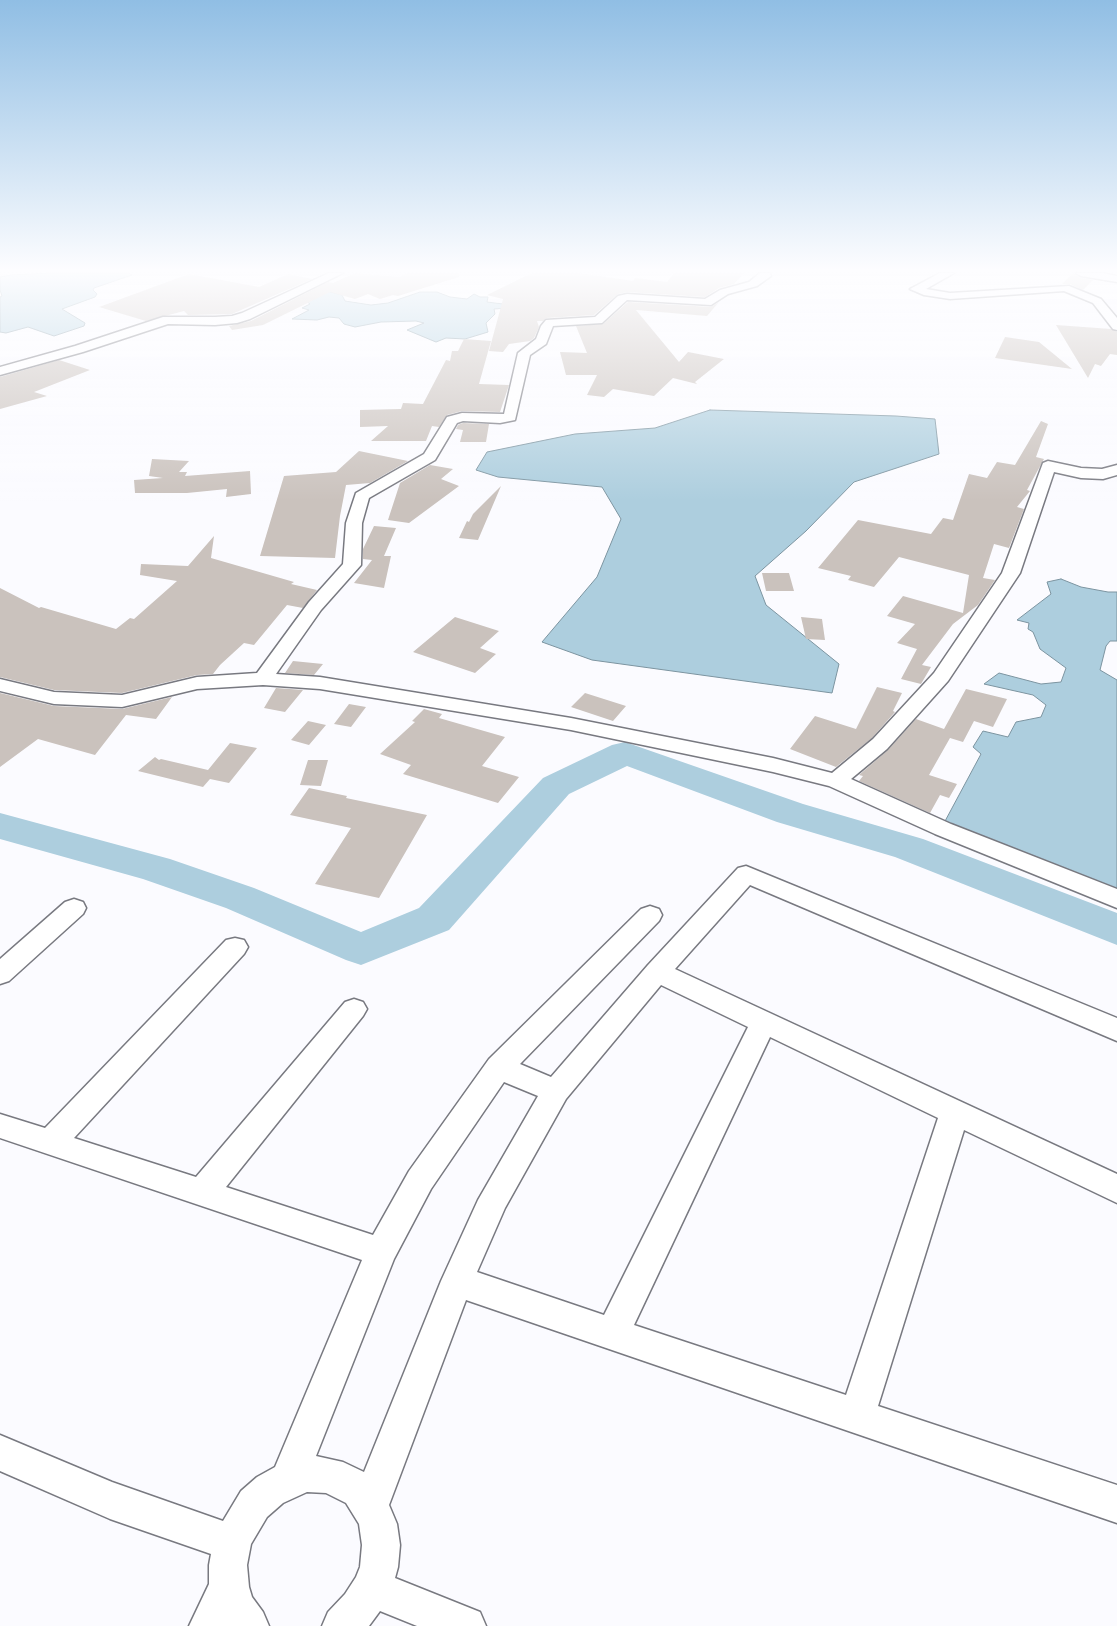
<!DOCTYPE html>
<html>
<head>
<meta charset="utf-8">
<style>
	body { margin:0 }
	canvas { display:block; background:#fbfbff }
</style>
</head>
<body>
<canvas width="1117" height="1626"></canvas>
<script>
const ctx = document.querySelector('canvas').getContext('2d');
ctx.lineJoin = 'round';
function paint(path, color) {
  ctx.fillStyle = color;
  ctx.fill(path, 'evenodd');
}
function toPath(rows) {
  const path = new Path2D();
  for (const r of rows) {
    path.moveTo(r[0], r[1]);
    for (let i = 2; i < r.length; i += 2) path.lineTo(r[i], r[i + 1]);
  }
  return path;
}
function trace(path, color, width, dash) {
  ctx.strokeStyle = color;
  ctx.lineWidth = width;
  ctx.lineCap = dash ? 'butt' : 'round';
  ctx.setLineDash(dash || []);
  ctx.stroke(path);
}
const water = toPath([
	[50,273,129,273,132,275,94,288,93,290,97,294,95,297,62,309,85,323,84,326,54,336,28,327,6,333,0,332,0,297,2,296,0,290,0,277,10,275,50,273],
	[323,290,342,295,345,301,371,305,388,303,420,292,437,292,450,297,467,299,474,294,480,297,488,297,487,302,503,304,508,308,494,309,495,314,486,323,488,332,465,339,446,338,436,342,407,330,424,323,416,321,381,322,355,327,344,324,339,318,329,317,317,320,292,319,309,310,302,308,310,304,306,301,323,290],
	[710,410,896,416,935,419,939,454,854,482,806,531,755,576,766,605,839,664,832,693,592,660,542,642,597,577,621,519,602,487,498,477,476,470,487,452,575,434,655,428,710,410],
	[1061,579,1081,587,1108,592,1117,592,1117,641,1110,641,1106,646,1100,670,1117,680,1117,889,944,823,981,754,973,747,983,731,1008,737,1016,722,1041,717,1046,705,1033,695,984,684,999,673,1041,684,1061,682,1066,668,1040,649,1033,632,1028,629,1029,623,1017,620,1051,594,1047,582,1061,579]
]);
paint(water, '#adcede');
trace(water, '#7c94a0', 1);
paint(toPath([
	[625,742,803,804,923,839,1117,913,1117,945,895,857,777,822,627,766,569,794,449,930,361,965,346,960,226,908,143,879,0,839,0,813,170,859,254,888,361,932,419,908,543,778,612,745,625,742]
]), '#adcede');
paint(toPath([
	[355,273,399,277,407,273,459,273,459,277,398,296,393,295,380,299,368,294,355,299,330,292,263,325,232,330,229,326,251,321,328,282,333,283],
	[532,273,579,273,633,281,635,278,667,282,674,273,744,273,734,284,719,288,705,297,627,292,618,294,594,315,546,318,543,321,537,321,539,327,534,338,530,341,509,344,503,352,489,351,503,299,487,295],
	[1073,273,1081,278,1093,280,1083,290,1070,284,1062,284],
	[189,274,259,287,288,274,312,279,232,314,188,315,184,311,146,321,99,307],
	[628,302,711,307,719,302,707,316,636,310,679,362,688,352,724,359,695,382,697,384,673,378,654,396,613,389,604,397,587,395,597,375,566,375,560,352,587,353,576,326,603,324],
	[1056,325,1111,329,1117,332,1117,355,1110,354,1101,366,1095,364,1088,378],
	[1005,337,1039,342,1072,369,995,358],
	[464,339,491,341,479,384,509,385,500,412,462,411,447,415,439,427,432,426,426,441,371,441,388,426,360,427,360,410,401,409,403,403,423,404,446,360,450,361,452,351,458,351],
	[59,360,90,370,34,392,47,396,0,409,0,377],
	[1041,421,1048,424,1036,457,1044,459,1027,490,1030,491,1017,507,1024,509,1009,548,994,544,983,578,995,580,978,605,953,624,922,665,931,667,921,684,901,679,917,649,897,643,915,624,887,616,903,596,963,613,969,575,899,557,874,587,848,580,851,576,818,568,858,520,931,534,943,518,953,520,969,474,987,478,997,462,1015,465],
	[463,423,489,424,486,442,460,442,463,430,456,429,458,425],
	[359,451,408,461,370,483,346,485,340,516,335,558,260,556,284,476,336,472],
	[152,459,189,461,179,472,187,472,185,476,250,471,251,494,226,497,227,489,187,493,135,493,134,480,163,478,149,476],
	[430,465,453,469,441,479,459,486,409,523,388,520,400,483],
	[501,486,478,540,459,538,467,521,469,522,473,514],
	[374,526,396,528,384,556,391,556,384,588,354,583,372,560,363,559,363,549],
	[214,536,211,558,294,582,291,584,317,590,303,608,287,605,254,645,244,643,220,665,213,674,197,675,122,693,54,690,0,677,0,588,39,608,41,607,116,629,130,618,134,619,177,581,140,575,141,564,188,566],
	[762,573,789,573,794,591,766,591],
	[455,617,499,631,480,648,496,654,475,673,413,652],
	[801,617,822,619,825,640,806,639],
	[293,661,323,664,314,675,285,673],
	[877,687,902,693,893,711,895,712,872,738,836,767,790,749,815,716,856,729],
	[276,688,303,690,285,712,264,708],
	[966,689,1007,699,993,727,974,721,963,742,950,738,929,775,957,784,949,798,940,795,930,813,859,781,863,776,859,775,888,750,916,719,944,729],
	[0,693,54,706,122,709,172,697,156,719,126,715,95,755,38,739,0,767],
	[585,693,626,706,613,721,571,707],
	[349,704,366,707,351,727,334,724],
	[424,709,442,714,439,718,505,737,482,766,519,777,498,803,403,774,411,765,380,754,415,722,412,721],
	[308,721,326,725,309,745,291,740],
	[230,743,257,748,229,783,210,779,203,787,138,771,155,757,159,760,161,759,208,770],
	[308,760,328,760,321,786,300,785],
	[309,788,347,796,346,798,427,815,379,898,315,884,351,828,290,815]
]), '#cac2bd');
const minor = toPath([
	[329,273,343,273,250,319,237,323,215,325,168,324,83,352,0,375,0,367,75,346,163,317,215,317,232,316,242,313,329,273],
	[760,273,770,273,771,276,757,286,728,294,711,305,627,300,602,323,553,326,546,344,530,355,515,420,500,423,463,421,457,423,435,460,369,498,362,523,361,565,321,610,276,674,320,677,571,718,773,758,832,773,873,739,934,673,1002,573,1043,463,1048,461,1081,468,1102,469,1117,465,1117,475,1103,479,1081,478,1054,472,1020,573,948,681,887,749,851,779,951,824,1117,889,1117,908,935,834,829,786,773,772,571,730,320,689,263,685,197,689,122,707,54,704,0,691,0,679,54,692,122,695,197,677,257,673,309,602,343,564,346,523,356,493,424,454,447,417,462,413,504,414,518,353,536,339,541,326,546,320,595,317,618,296,627,294,705,299,720,290,749,282,760,273],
	[940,273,954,273,926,289,950,293,1069,286,1101,299,1117,318,1117,330,1113,329,1093,303,1064,291,950,299,924,295,910,289,940,273],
	[1076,273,1102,273,1117,276,1117,282,1081,276,1076,273],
	[746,866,1117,1018,1117,1041,750,885,675,969,1117,1174,1117,1203,964,1130,878,1406,1117,1485,1117,1523,466,1300,389,1505,397,1524,400,1545,398,1567,395,1578,480,1612,486,1626,417,1626,380,1611,369,1626,322,1626,328,1612,345,1594,356,1577,360,1567,362,1545,359,1524,346,1503,326,1493,307,1492,283,1503,267,1517,251,1544,247,1565,249,1587,252,1597,263,1612,269,1626,189,1626,209,1584,209,1565,211,1554,110,1519,0,1471,0,1435,112,1482,223,1521,241,1491,257,1477,275,1467,362,1260,0,1138,0,1114,45,1128,226,940,235,938,244,940,248,947,244,954,74,1138,196,1177,345,1002,354,999,363,1002,367,1009,363,1016,226,1187,373,1235,409,1171,489,1059,641,909,650,906,659,909,662,915,659,921,520,1064,551,1077,648,965,738,868,746,866],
	[661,985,748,1027,604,1315,477,1272,505,1208,566,1099,661,985],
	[770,1037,938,1118,846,1395,634,1325,770,1037],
	[504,1082,538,1096,478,1200,441,1281,364,1472,343,1462,316,1456,394,1259,431,1189,504,1082],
	[74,899,83,902,86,908,83,914,9,981,0,984,0,959,65,902,74,899]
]);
trace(minor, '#787980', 3);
paint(minor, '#fff');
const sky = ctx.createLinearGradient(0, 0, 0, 501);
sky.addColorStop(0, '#90bee4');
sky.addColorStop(0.54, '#fdfdff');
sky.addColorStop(1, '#fdfdff00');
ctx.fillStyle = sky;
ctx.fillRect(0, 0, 1117, 501);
</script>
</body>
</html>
